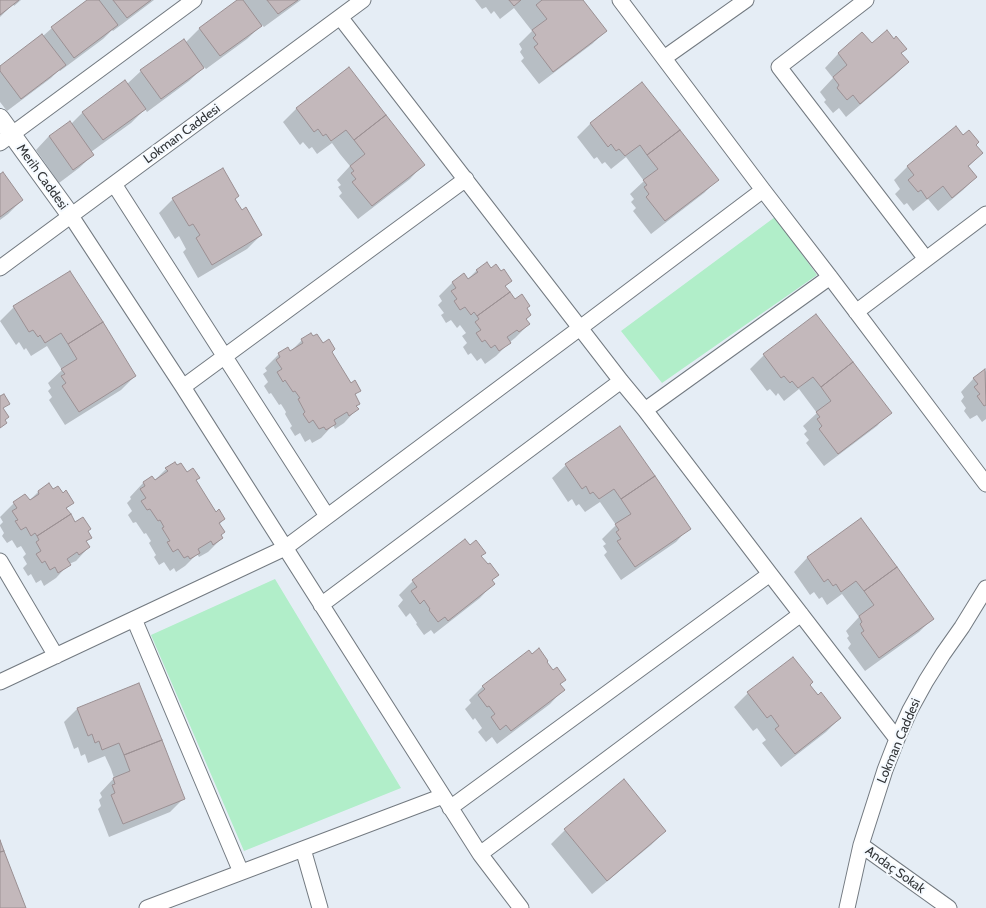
<!DOCTYPE html>
<html>
<head>
<meta charset="utf-8">
<style>
	body { margin:0 }
	canvas { display:block; background:#e5edf5 }
</style>
</head>
<body>
<canvas width="986" height="908"></canvas>
<script>
const ctx = document.querySelector('canvas').getContext('2d');
ctx.lineJoin = 'round';
function paint(path, color) {
  ctx.fillStyle = color;
  ctx.fill(path, 'evenodd');
}
function toPath(rows) {
  const path = new Path2D();
  for (const r of rows) {
    path.moveTo(r[0], r[1]);
    for (let i = 2; i < r.length; i += 2) path.lineTo(r[i], r[i + 1]);
  }
  return path;
}
function trace(path, color, width, dash) {
  ctx.strokeStyle = color;
  ctx.lineWidth = width;
  ctx.lineCap = dash ? 'butt' : 'round';
  ctx.setLineDash(dash || []);
  ctx.stroke(path);
}
function write(font, color, halo, rows, align = 'center') {
  ctx.font = font + ' Cabin,sans-serif';
  ctx.lineWidth = 4;
  ctx.setLineDash([]);
  ctx.textBaseline = 'middle';
  ctx.strokeStyle = halo;
  ctx.fillStyle = color;
  for (const [text, x, y, turn = 0] of rows) {
    ctx.save();
    ctx.translate(x, y);
    ctx.rotate((+turn || 0) * Math.PI / 180);
    ctx.textAlign = isNaN(turn) ? turn : align;
    if (halo) ctx.strokeText(text, 0, 0);
    ctx.fillText(text, 0, 0);
    ctx.restore();
  }
}
paint(toPath([
	[775,217,817,275,662,383,621,331],
	[275,579,401,788,244,851,151,635]
]), '#b1eec9');
paint(toPath([
	[0,0,21,0,14,6,13,4,0,17],
	[88,0,154,0,113,31,112,30,103,39,60,71,59,70,51,78,7,111,0,102,0,67,43,36,52,28],
	[239,0,242,0,243,1,244,0,301,0,264,27,262,25,247,39,206,69,204,67,189,81,147,112,145,109,131,123,91,152,93,155,79,168,59,183,36,150,49,136,71,124,83,112,127,84,141,71,183,40,185,43,200,28],
	[475,0,582,0,606,31,592,44,539,84,521,61,524,58,520,52,522,49,519,44,532,31,514,8,500,19,494,11,491,14,486,7,482,9],
	[862,33,872,44,894,40,906,49,900,54,908,62,894,76,846,117,839,108,833,113,824,102,826,100,820,92,833,78,825,68,838,54],
	[348,68,423,165,410,179,358,219,339,196,342,193,338,187,341,185,337,180,350,166,340,154,332,143,317,154,312,147,309,149,303,142,300,145,283,122,296,109],
	[642,83,717,180,704,193,651,234,633,211,636,208,631,202,634,199,630,194,644,181,626,157,611,169,605,162,602,164,597,157,594,159,577,137,590,124],
	[956,127,963,136,975,145,982,153,968,167,976,177,963,190,938,211,928,199,913,211,907,203,904,205,895,194,900,189,894,180,907,167],
	[0,175,22,200,8,214,0,220],
	[173,199,235,199,241,211,261,235,247,249,198,278,183,252,186,249,179,236,175,239,159,213],
	[487,263,491,269,501,272,511,280,505,287,514,301,526,309,530,315,526,320,529,324,515,338,510,342,496,356,485,364,481,358,477,361,471,353,468,355,463,347,467,343,462,336,466,333,460,325,457,328,451,320,446,323,441,315,444,313,438,305,442,301,439,296,452,283,467,280,476,271],
	[70,272,135,376,121,390,65,425,49,400,52,397,48,391,51,388,48,383,62,370,47,346,31,356,26,348,24,350,19,342,16,345,0,321,14,307],
	[816,315,890,412,877,426,824,466,806,443,809,440,804,434,807,431,803,426,817,413,799,389,784,401,778,393,776,396,770,389,767,391,750,369,764,355],
	[302,340,331,352,351,384,360,390,354,396,359,404,356,407,357,409,344,423,335,429,333,425,321,438,312,443,310,439,305,442,300,433,295,436,290,428,292,426,285,414,286,412,281,404,279,405,271,393,269,394,264,386,268,382,263,374,267,371,265,368,279,354,290,352],
	[985,370,986,372,986,419,982,422,977,415,970,419,964,411,966,408,961,401,964,397,961,392,974,378],
	[620,427,689,528,676,542,621,580,604,555,607,552,603,546,606,544,602,539,616,525,600,502,585,512,579,504,576,506,572,499,568,502,552,478,566,465],
	[177,467,187,473,198,478,195,481,215,513,224,519,219,525,220,536,222,538,208,552,199,557,197,554,185,566,176,572,174,568,170,571,164,562,159,565,154,557,156,555,149,543,151,541,146,533,144,534,136,522,133,523,128,515,132,511,127,503,131,499,130,497,143,483,152,478,154,481,166,469],
	[53,491,63,494,73,502,66,509,75,523,87,532,90,538,86,542,89,547,76,561,69,564,56,578,44,586,41,580,36,583,31,574,28,576,23,568,27,564,23,557,26,554,21,546,17,548,12,540,7,543,2,536,4,533,0,526,0,525,3,522,0,517,14,503,25,495,29,501,38,492],
	[861,519,932,619,919,632,865,671,848,648,851,644,847,638,849,636,846,631,859,617,842,594,827,605,822,597,819,599,814,592,810,595,794,572,807,558],
	[465,541,498,575,491,581,493,584,480,598,434,634,431,630,424,635,416,624,417,623,410,613,406,617,398,606,403,600,399,595,413,581],
	[532,655,546,662,552,672,565,680,559,685,563,690,550,704,497,744,492,737,486,742,478,732,482,728,475,718,473,720,465,709,471,703,469,700,483,686],
	[139,684,184,798,170,812,109,837,98,809,101,806,99,800,102,797,100,793,114,778,111,769,105,756,88,763,85,754,81,756,78,747,74,749,64,722,77,709],
	[809,685,840,718,826,732,781,767,762,743,766,740,757,728,753,731,734,707,748,693],
	[624,781,665,831,651,845,592,894,551,844,565,830]
]), '#0003');
const building = toPath([
	[0,0,19,0,0,15,0,0],
	[87,0,99,0,118,25,74,58,51,27,87,0],
	[113,0,151,0,127,18,113,0],
	[237,0,243,0,262,26,220,56,199,28,237,0],
	[267,0,298,0,278,14,267,0],
	[509,0,521,0,514,6,509,0],
	[542,0,583,0,607,31,553,72,534,47,538,44,533,38,536,35,532,30,547,19,536,5,542,0],
	[887,30,894,39,896,36,907,49,901,53,909,62,860,104,853,95,847,100,837,88,839,85,833,77,847,65,838,53,862,32,872,43,887,30],
	[42,34,66,65,21,99,0,71,0,66,42,34],
	[184,39,204,68,161,99,140,70,184,39],
	[349,67,386,115,354,140,346,130,331,141,326,134,323,136,318,129,314,132,296,108,349,67],
	[125,80,146,109,103,140,82,112,125,80],
	[642,82,680,130,647,155,640,145,625,156,619,149,616,151,611,144,608,147,590,123,642,82],
	[386,115,425,165,372,206,352,182,356,179,351,173,354,171,350,166,365,154,354,140,386,115],
	[70,121,94,155,73,170,49,136,70,121],
	[956,126,963,135,969,130,979,142,976,145,983,153,968,166,977,177,952,198,943,186,927,199,921,190,918,192,908,180,914,175,907,166,956,126],
	[680,130,719,180,665,221,646,197,649,194,644,187,647,185,643,180,658,169,647,155,680,130],
	[223,168,239,196,235,199,242,210,246,207,262,235,212,265,196,238,200,235,193,224,189,226,172,198,223,168],
	[3,172,23,200,0,217,0,174,3,172],
	[487,262,491,268,496,264,501,271,504,269,512,281,505,286,510,292,477,316,474,312,471,315,465,307,460,310,454,301,457,299,451,291,456,288,452,282,464,273,468,279,478,272,476,270,487,262],
	[70,271,103,322,68,344,61,333,45,343,40,335,38,337,33,330,29,332,13,306,70,271],
	[510,292,515,299,522,294,530,306,527,308,531,315,526,319,530,324,519,332,517,330,507,337,511,343,499,351,495,345,491,348,485,340,482,342,476,333,481,330,475,322,479,319,477,316,510,292],
	[816,314,853,362,821,387,813,377,798,388,792,381,790,383,784,376,781,378,763,354,816,314],
	[103,322,136,376,79,412,62,386,66,383,61,376,65,374,61,369,77,359,68,344,103,322],
	[311,333,313,336,317,334,323,343,329,339,335,349,332,352,351,383,355,380,361,391,355,394,360,404,356,406,359,409,349,416,347,412,334,420,336,424,326,430,324,427,319,429,313,420,309,423,303,414,305,412,298,399,300,398,295,391,293,392,285,380,283,382,277,372,282,369,276,360,280,357,278,353,288,347,290,351,303,343,301,339,311,333],
	[853,362,892,413,838,454,819,429,822,426,817,419,820,417,816,412,831,401,821,387,853,362],
	[985,369,986,405,984,406,977,396,980,394,974,387,978,384,973,378,985,369],
	[4,394,10,404,3,408,9,417,5,420,7,423,0,428,0,396,4,394],
	[620,426,655,476,621,499,614,489,599,499,593,492,590,494,586,486,582,489,565,464,620,426],
	[175,462,177,465,181,463,187,472,193,468,200,478,196,480,216,512,219,509,225,519,219,523,225,532,221,535,223,538,213,545,211,541,198,549,200,553,190,559,188,556,184,558,178,549,173,552,167,542,170,541,162,528,164,527,160,520,158,521,150,509,147,510,141,501,146,498,140,489,145,486,143,482,152,476,155,480,168,471,165,468,175,462],
	[655,476,691,529,635,567,617,541,621,539,616,532,619,530,615,524,631,514,621,499,655,476],
	[49,483,53,489,58,486,63,493,66,490,74,503,66,508,71,514,37,536,35,533,31,536,26,527,21,530,15,521,18,520,12,511,17,508,13,502,25,494,30,500,39,494,38,491,49,483],
	[71,514,75,522,83,517,91,529,88,531,92,538,86,541,90,547,79,555,77,552,67,559,71,565,58,573,55,567,50,570,45,561,42,563,36,554,41,551,36,542,39,540,37,536,71,514],
	[861,518,897,567,864,591,856,581,841,592,836,584,833,586,828,579,824,582,807,557,861,518],
	[465,539,470,545,476,540,486,553,481,556,488,564,490,563,499,575,492,580,495,584,448,621,445,617,438,622,429,610,430,609,424,600,420,604,411,591,417,587,412,580,465,539],
	[897,567,934,619,879,658,861,633,864,631,860,624,862,622,859,616,874,605,864,591,897,567],
	[539,648,548,661,547,662,553,670,557,667,566,680,560,684,565,690,511,731,506,725,500,730,491,717,495,714,489,706,487,707,478,695,485,689,482,686,529,650,532,654,539,648],
	[793,657,813,682,810,685,818,695,821,692,841,718,795,754,775,729,779,726,771,715,767,718,747,692,793,657],
	[139,683,162,740,124,755,119,743,102,750,99,741,95,743,92,734,88,736,77,708,139,683],
	[162,740,185,799,123,824,111,795,115,793,112,785,115,784,113,778,130,771,124,755,162,740],
	[624,779,666,831,607,881,564,829,624,779],
	[0,840,4,851,0,852,0,840],
	[4,851,26,908,0,908,0,852,4,851]
]);
paint(building, '#c3b8bb');
trace(building, '#9b9093', 1);
const minor = toPath([
	[620,0,763,190,830,277,986,484],
	[866,0,779,67,926,259],
	[340,17,621,381,645,410,770,574,897,739],
	[664,58,746,0],
	[0,143,194,0],
	[114,184,327,516],
	[71,216,183,387,480,854,521,908],
	[0,268,363,0],
	[856,312,986,214],
	[183,387,466,179],
	[645,410,830,277],
	[0,561,56,656],
	[321,605,621,381],
	[134,619,241,872],
	[0,682,285,548,580,328,763,190],
	[450,808,770,574],
	[861,845,949,908],
	[303,849,320,908],
	[480,854,801,614],
	[147,908,443,796],
	[847,908,861,845,885,770,897,739,910,710,926,681,943,654,962,627,986,588]
]);
const tertiary = toPath([
	[0,118,71,216]
]);
trace(minor, '#737a81', 17);
trace(tertiary, '#737a81', 20);
trace(minor, '#fff', 15);
trace(tertiary, '#fff', 18);
write('13px', '#313437', '#f5faff', [
	["Lokman Caddesi",182,134,-36],
	["Merih Caddesi",42,177,54],
	["Lokman Caddesi",899,741,-67],
	["Andaç Sokak",895,870,36]
]);
</script>
</body>
</html>
